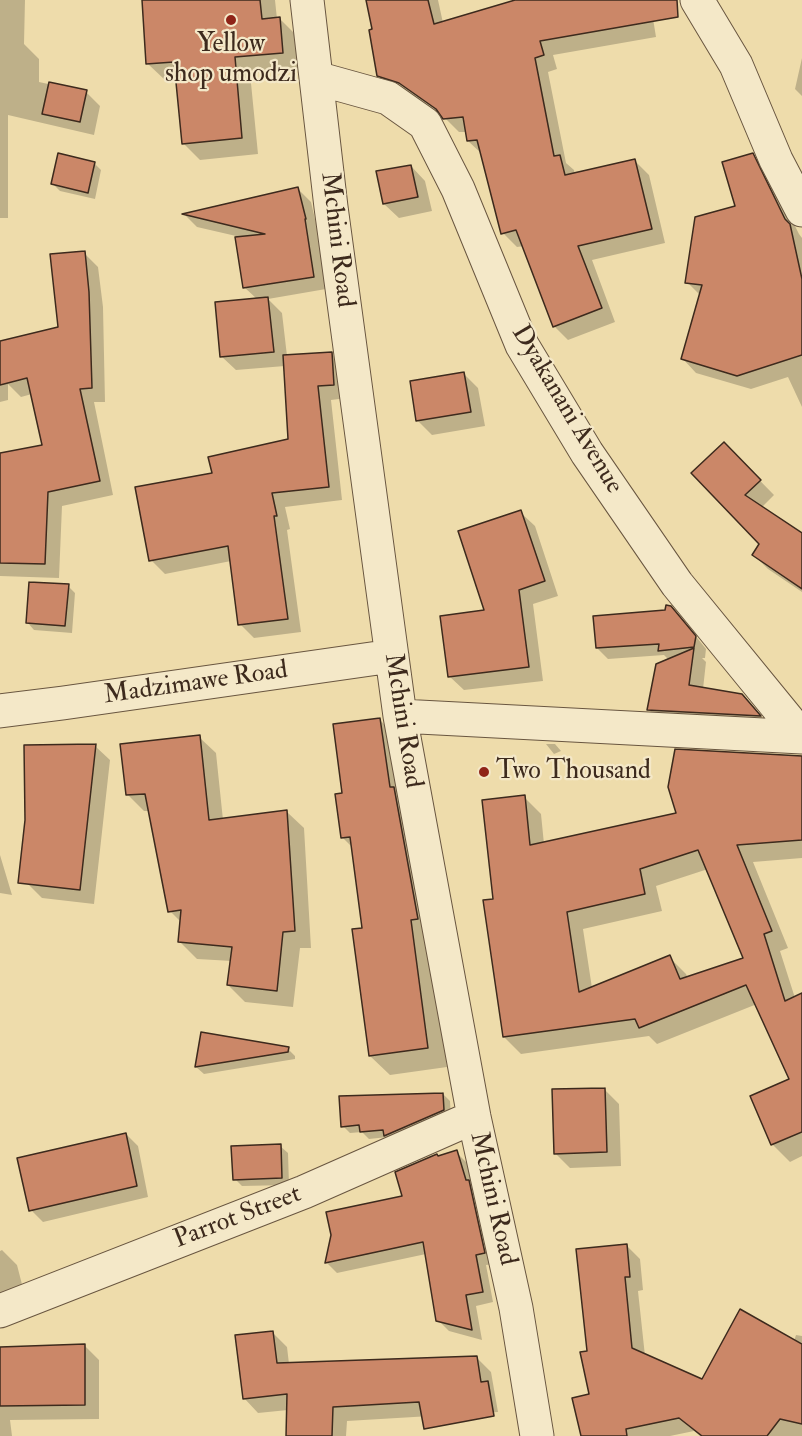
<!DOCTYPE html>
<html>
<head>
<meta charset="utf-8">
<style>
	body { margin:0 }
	canvas { display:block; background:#eedcab }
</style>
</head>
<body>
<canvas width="802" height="1436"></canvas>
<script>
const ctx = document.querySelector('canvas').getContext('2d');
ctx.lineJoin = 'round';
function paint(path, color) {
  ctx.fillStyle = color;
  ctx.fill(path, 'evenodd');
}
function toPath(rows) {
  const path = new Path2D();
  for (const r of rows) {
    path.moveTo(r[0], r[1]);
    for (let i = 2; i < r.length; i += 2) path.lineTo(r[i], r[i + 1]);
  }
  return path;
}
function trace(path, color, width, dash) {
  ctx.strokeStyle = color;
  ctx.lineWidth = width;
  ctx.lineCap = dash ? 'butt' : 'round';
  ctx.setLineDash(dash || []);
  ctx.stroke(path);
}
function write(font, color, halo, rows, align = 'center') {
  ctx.font = font + ' "IM FELL Double Pica",serif';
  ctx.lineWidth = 4.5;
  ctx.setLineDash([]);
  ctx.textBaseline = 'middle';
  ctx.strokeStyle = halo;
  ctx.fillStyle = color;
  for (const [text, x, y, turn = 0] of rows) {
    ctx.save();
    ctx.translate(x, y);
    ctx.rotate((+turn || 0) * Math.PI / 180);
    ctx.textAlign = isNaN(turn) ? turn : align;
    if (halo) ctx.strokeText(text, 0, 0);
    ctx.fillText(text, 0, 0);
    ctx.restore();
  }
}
paint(toPath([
	[0,0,25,0,24,44,39,59,39,82,86,92,100,106,94,135,8,115,8,218,0,218],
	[143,0,275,0,277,19,280,19,296,35,299,70,250,73,258,154,200,160,183,143,177,79,165,80,148,64],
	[367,0,438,0,443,23,520,0,644,0,651,6,656,37,553,55,557,69,548,72,566,163,574,170,575,175,635,161,649,175,665,243,592,260,615,322,568,340,554,326,524,246,517,247,503,233,482,154,468,141,467,132,459,132,444,117,414,96,393,89,379,75,373,31],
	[802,58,802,96,795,89],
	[752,155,766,168,799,234,802,238,802,407,788,377,751,389,696,373,683,359,701,296,687,282,736,207],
	[94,163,101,170,95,199,60,191,53,184],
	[411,166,425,181,432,211,399,218,384,204],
	[298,189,311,202,318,232,317,232,326,289,268,299,282,313,287,356,331,353,345,367,347,398,331,400,342,500,285,507,290,529,287,530,301,632,254,638,240,624,231,561,165,574,151,560,213,474,289,441,285,366,236,370,221,356,257,299,244,287,236,236,197,227,185,215],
	[84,253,98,267,103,307,105,402,94,402,113,495,62,506,59,578,0,576,0,455,43,446,32,394,21,397,8,384,8,400,0,402,0,350,59,328],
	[463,373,478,388,485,426,432,435,417,420],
	[724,444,774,495,761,508,802,536,802,592,768,569,754,555,761,543],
	[520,512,535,526,558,596,533,604,543,681,464,690,449,676,486,612],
	[68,586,75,593,72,633,34,630,27,622],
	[682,619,706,649,705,658,702,658,706,662,703,689,742,695,755,709,771,728,662,723,649,710,669,660,664,655,608,659,597,648],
	[380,720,399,740,430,939,447,1067,390,1075,370,1056,364,929,353,848,342,837,344,795],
	[199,737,216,753,223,820,287,812,304,828,311,948,300,948,293,1007,245,1002,228,985,232,961,197,959,180,942,182,923,170,911,150,811,144,811,127,794],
	[546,744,555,744,561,751,554,754],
	[95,746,110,760,94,904,42,898,27,883],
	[802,757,802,858,753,862,788,948,780,951,795,998,802,995,802,1156,790,1162,773,1145,752,1096,791,1079,757,1004,657,1044,649,1036,521,1054,504,1037,495,900,524,797,541,814,544,844,678,814],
	[708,869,745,959,688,978,686,974,669,957,592,988,583,929,662,911,656,886],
	[0,855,12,895,0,893],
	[288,1049,295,1056,295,1059,204,1074,196,1067],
	[604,1089,619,1104,621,1166,570,1168,555,1153],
	[443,1094,450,1101,451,1117,388,1137,369,1139,362,1132,350,1133,343,1126],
	[126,1134,138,1146,148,1197,43,1222,31,1210],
	[280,1146,288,1153,289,1185,242,1186,235,1179],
	[456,1152,467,1163,495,1264,486,1265,493,1302,476,1306,482,1340,449,1331,438,1320,426,1254,337,1273,327,1263,333,1235,404,1197,439,1157],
	[626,1245,640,1259,643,1290,638,1291,645,1356,702,1381,794,1341,796,1335,802,1336,802,1436,700,1436,694,1431,670,1436,582,1436,591,1395,588,1352],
	[2,1250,17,1265,25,1296,0,1302,0,1251],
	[272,1332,287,1347,289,1364,476,1357,491,1372,498,1412,347,1421,346,1436,288,1436,288,1410,258,1413,244,1398],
	[84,1345,99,1360,99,1419,10,1420,12,1436,0,1436,0,1349]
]), '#0003');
const building = toPath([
	[142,0,260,0,262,19,280,17,283,53,235,57,242,138,182,144,174,62,146,64,142,0],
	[366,0,428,0,434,24,515,0,677,0,678,17,540,41,544,55,535,58,554,156,560,155,565,175,635,159,652,229,578,246,602,308,553,327,516,230,501,234,477,140,467,141,463,117,443,119,436,109,399,83,377,76,369,30,372,29,366,0],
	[49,82,87,90,80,122,42,114,49,82],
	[58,153,95,162,88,193,51,184,58,153],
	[753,153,785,219,790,224,802,279,802,355,737,376,681,359,702,285,685,283,695,217,735,206,722,162,753,153],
	[411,165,418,197,383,204,376,171,411,165],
	[298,187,306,219,305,219,314,277,243,288,235,237,265,234,182,214,298,187],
	[85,251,89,292,92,388,80,389,100,481,48,492,45,564,0,563,0,453,42,445,27,378,0,385,0,341,58,327,50,254,85,251],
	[268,297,274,352,220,357,215,302,268,297],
	[332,352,334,385,318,386,329,487,272,493,277,516,274,516,288,619,238,625,228,546,149,561,135,487,212,473,208,457,288,439,283,355,332,352],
	[464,372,471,412,416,421,410,381,464,372],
	[724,442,761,480,745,495,802,533,802,589,752,555,759,544,691,473,724,442],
	[521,510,545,581,519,590,529,667,448,677,440,616,484,610,458,531,521,510],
	[29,582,69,584,65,626,26,623,29,582],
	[666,605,671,606,696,636,694,647,658,651,659,644,596,648,593,616,665,610,666,605],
	[694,648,689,685,742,694,761,716,647,710,656,664,694,648],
	[380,718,390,787,394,787,418,919,411,920,428,1048,369,1056,352,929,362,928,350,837,341,838,335,794,342,793,333,724,380,718],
	[200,735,209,820,287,810,295,931,283,932,277,991,227,985,232,947,178,942,181,910,168,912,145,794,126,795,120,744,200,735],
	[96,744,80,890,18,883,25,820,24,745,96,744],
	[675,749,802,756,802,840,737,845,772,931,764,934,785,1001,802,993,802,1132,771,1145,750,1096,789,1079,746,985,639,1028,635,1019,503,1037,483,900,493,899,482,800,525,795,530,845,676,813,668,787,675,749],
	[698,850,743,958,680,979,670,955,579,992,567,912,645,894,640,869,698,850],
	[201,1032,289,1047,288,1052,195,1067,201,1032],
	[605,1088,607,1152,554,1154,552,1089,605,1088],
	[443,1093,444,1110,384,1136,383,1130,360,1132,359,1125,341,1127,339,1096,443,1093],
	[126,1133,137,1186,29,1211,17,1158,126,1133],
	[281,1144,282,1178,233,1180,231,1146,281,1144],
	[457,1150,466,1180,469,1180,485,1253,476,1255,483,1292,466,1295,472,1330,436,1321,423,1242,325,1263,331,1235,326,1212,402,1196,395,1172,437,1154,438,1156,457,1150],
	[627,1244,630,1277,625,1277,632,1348,702,1379,740,1309,802,1344,802,1424,780,1419,767,1436,702,1436,679,1418,626,1429,627,1436,581,1436,572,1398,589,1394,580,1352,587,1351,576,1249,627,1244],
	[273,1331,277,1363,477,1356,481,1382,488,1381,494,1416,424,1429,419,1402,333,1407,332,1436,286,1436,287,1394,243,1399,235,1335,273,1331],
	[85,1344,85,1405,0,1406,0,1347,85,1344]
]);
paint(building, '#cb8768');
trace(building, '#3d2a1d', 1.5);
const minor = toPath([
	[307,0,331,207,400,716,474,1117,516,1308,537,1436],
	[697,0,736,65,776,160,802,210],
	[316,78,388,98,425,124,458,189,522,345,587,453,677,584,802,737],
	[0,711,63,703,392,656],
	[400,716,802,737],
	[0,1311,304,1192,474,1117]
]);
trace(minor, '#695640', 35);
trace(minor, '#f4e8c8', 33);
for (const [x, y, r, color] of [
	[231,20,6,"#8f2418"],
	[484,772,6,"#8f2418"]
]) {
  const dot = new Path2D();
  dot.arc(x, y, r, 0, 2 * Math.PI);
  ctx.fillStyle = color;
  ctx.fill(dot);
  trace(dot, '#f4e8c8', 2);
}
write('26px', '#3d2a1d', '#f4e8c8', [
	["Yellow",231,45],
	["shop umodzi",231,75],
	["Two Thousand",496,772,"left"]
]);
write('26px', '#3d2a1d', '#f4e8c8', [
	["Mchini Road",336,240,83],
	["Dyakanani Avenue",566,410,59],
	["Madzimawe Road",196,684,-8],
	["Mchini Road",402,721,81],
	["Mchini Road",492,1199,77],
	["Parrot Street",238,1218,-21]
]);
</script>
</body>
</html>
